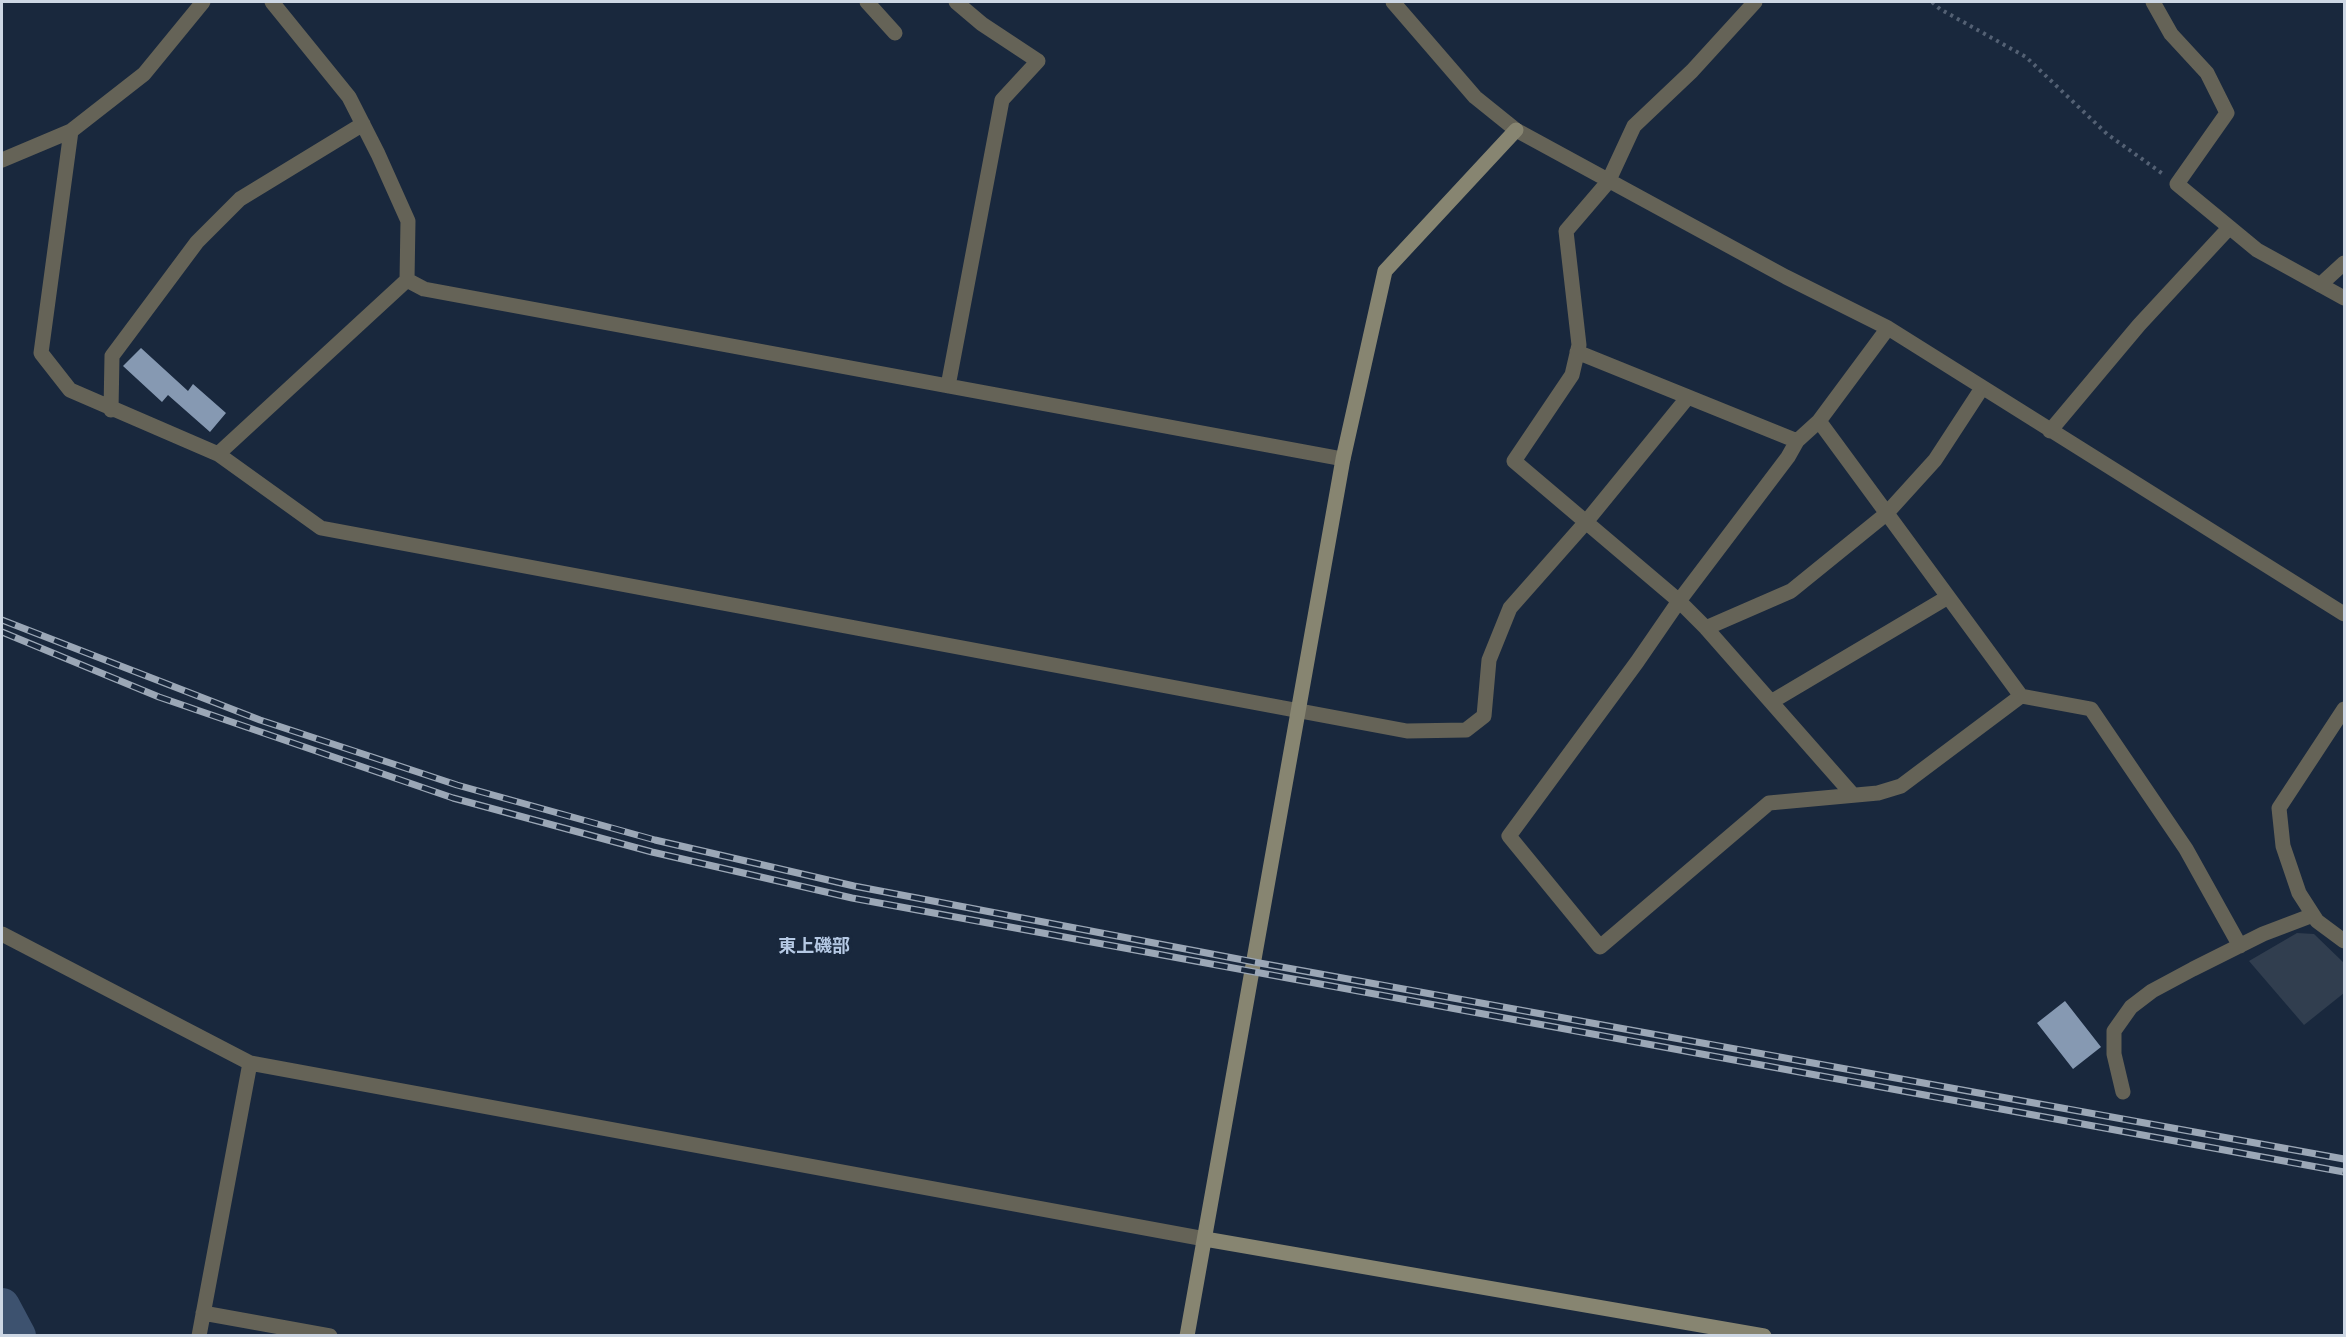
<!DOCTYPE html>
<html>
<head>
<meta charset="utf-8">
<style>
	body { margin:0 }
	#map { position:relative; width:2346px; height:1337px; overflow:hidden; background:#19283d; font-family:"PT Sans Narrow",sans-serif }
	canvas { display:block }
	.frame { position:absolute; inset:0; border:3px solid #cdd7e4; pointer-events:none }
</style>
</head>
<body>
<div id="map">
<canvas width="2346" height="1337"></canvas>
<div class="frame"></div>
</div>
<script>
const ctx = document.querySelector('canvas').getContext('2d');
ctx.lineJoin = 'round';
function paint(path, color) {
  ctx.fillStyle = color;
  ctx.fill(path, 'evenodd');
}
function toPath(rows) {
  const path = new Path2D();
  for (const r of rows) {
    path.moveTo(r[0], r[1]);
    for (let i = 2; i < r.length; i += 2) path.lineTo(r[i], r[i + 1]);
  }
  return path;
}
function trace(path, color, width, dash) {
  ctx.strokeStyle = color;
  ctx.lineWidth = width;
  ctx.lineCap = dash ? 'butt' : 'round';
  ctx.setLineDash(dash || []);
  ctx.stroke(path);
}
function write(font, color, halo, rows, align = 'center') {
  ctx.font = font + ' "PT Sans Narrow","Noto Sans JP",sans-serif';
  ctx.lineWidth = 6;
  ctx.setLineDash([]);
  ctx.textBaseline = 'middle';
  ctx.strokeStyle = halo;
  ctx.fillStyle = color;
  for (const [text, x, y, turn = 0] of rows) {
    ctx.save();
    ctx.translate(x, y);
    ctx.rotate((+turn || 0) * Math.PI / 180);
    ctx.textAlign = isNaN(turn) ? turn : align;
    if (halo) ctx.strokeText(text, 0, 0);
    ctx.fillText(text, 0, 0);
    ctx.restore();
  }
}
paint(toPath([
	[2297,933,2314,934,2344,963,2344,993,2304,1025,2249,961]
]), '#313e4f');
trace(toPath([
	[2,1306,18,1336]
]), '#3d526f', 36);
paint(toPath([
	[141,348,188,391,193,384,226,413,210,432,168,395,162,402,123,366],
	[2065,1001,2101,1047,2073,1069,2037,1023]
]), '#8699b2');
trace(toPath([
	[1932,2,1940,9,2026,57,2107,134,2163,174]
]), '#546174', 4, [3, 4.5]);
trace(toPath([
	[867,2,895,33],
	[1393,2,1475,97,1516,130,1786,277,1888,328,2344,614],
	[1755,2,1692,71,1634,126,1608,182,1566,231,1579,345,1572,375,1514,461,1679,601,1706,628,1791,591,1886,514,1935,460,1982,388],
	[2153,2,2171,34,2207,73,2227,113,2177,184,2257,250,2344,298],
	[71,131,41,353,70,390,218,454,321,528,1407,731,1466,730,1484,716,1489,660,1510,608,1586,522,1688,397],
	[2,160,71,131,144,74,203,2],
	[407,280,424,289,1343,459],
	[2320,285,2344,263],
	[1577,352,1797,441],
	[948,386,1002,100,1038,61,982,24,956,2],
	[111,410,112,356,197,242,240,199,363,124],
	[1819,421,2021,696,1901,786,1878,793,1769,803,1600,947,1509,836,1637,662,1679,601,1788,457,1797,441,1819,421,1888,328],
	[2050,431,2139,325,2228,229],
	[218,454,407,280,408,221,378,154,349,97,272,2],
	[1706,628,1853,795],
	[2021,696,2091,709,2186,849,2240,946],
	[1771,702,1948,597],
	[2344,709,2279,808,2283,846,2299,893,2317,921,2344,941],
	[2,934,250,1063,1205,1239],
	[2123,1092,2114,1054,2114,1031,2131,1007,2152,991,2193,969,2263,934,2313,915],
	[203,1313,330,1336],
	[199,1336,250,1063]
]), '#656357', 15);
trace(toPath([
	[1205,1239,1764,1336],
	[1187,1336,1343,459,1385,271,1516,130]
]), '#878571', 15);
const rail = toPath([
	[2,620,260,720,457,785,655,840,854,886,1254,962,2344,1159],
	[2,632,159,697,453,798,652,852,852,898,2344,1172]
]);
trace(rail, '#9ba7b6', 7);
trace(rail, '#19283d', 4.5, [14]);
write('bold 18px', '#b5c9e4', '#19283d', [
	["東上磯部",814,947]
]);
</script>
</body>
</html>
